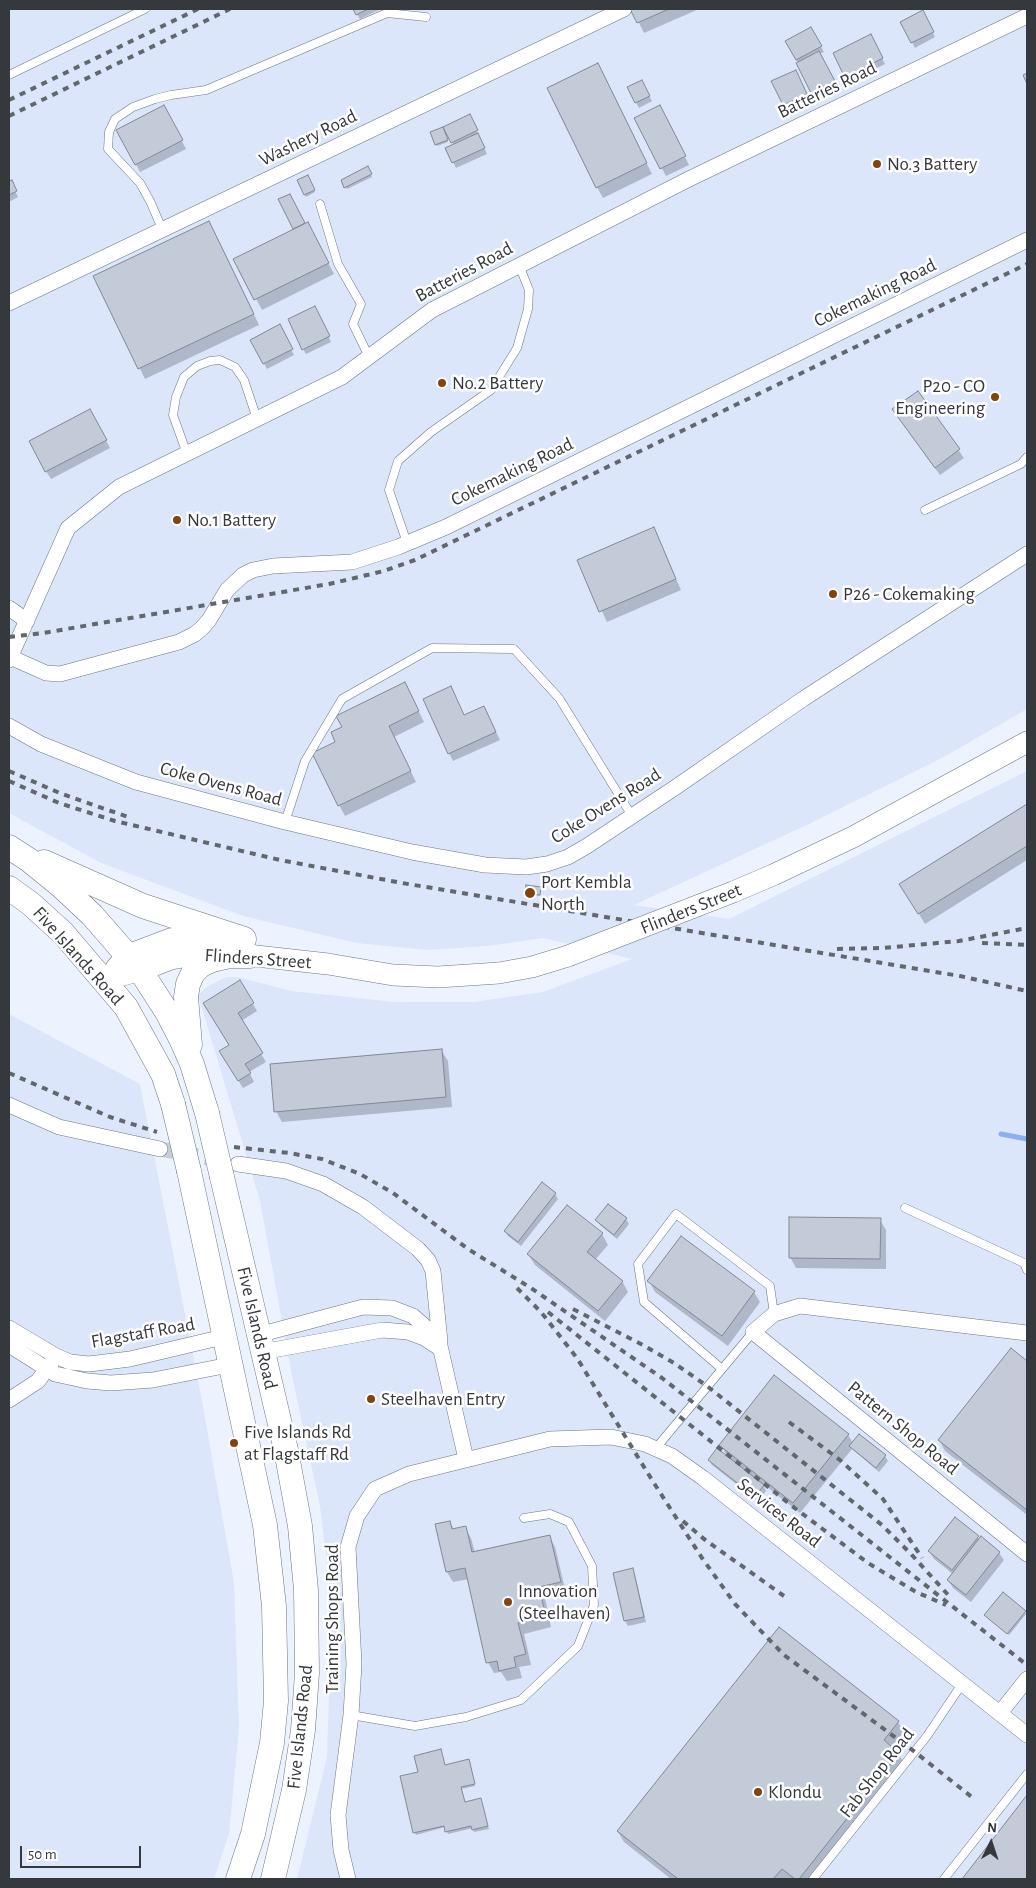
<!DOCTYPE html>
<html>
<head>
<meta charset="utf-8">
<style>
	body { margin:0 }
	#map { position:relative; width:1036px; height:1888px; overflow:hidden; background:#ecf2fe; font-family:"Alegreya Sans",sans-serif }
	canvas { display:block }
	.frame { position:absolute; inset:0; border:10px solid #35383d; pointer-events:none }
	.north { position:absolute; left:966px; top:1818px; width:50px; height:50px; -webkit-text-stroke:4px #fff; paint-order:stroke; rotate:4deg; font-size:14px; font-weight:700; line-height:20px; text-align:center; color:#35383d }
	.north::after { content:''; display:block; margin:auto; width:18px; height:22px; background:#35383d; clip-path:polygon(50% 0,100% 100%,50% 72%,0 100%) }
	.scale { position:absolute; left:20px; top:1846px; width:121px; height:22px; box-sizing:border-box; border:2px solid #35383d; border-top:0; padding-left:6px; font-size:15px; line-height:18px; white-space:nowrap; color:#35383d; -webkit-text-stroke:4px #fff; paint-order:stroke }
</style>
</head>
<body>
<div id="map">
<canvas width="1036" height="1888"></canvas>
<div class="frame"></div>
<div class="north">N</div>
<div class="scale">50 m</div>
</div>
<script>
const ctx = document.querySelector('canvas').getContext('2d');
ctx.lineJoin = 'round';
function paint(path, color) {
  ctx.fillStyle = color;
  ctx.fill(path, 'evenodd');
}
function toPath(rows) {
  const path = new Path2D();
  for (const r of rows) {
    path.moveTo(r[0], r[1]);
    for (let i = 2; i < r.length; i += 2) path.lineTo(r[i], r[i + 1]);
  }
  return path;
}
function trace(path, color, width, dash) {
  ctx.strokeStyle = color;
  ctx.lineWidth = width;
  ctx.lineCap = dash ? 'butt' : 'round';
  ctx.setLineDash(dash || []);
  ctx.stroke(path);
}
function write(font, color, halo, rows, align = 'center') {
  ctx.font = font + ' "Alegreya Sans",sans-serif';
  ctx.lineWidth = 5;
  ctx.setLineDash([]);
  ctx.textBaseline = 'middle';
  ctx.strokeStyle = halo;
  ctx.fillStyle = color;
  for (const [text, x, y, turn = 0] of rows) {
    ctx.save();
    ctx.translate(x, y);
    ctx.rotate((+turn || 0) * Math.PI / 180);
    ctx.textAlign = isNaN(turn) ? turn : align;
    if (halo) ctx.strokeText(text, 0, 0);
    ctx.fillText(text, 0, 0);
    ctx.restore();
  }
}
paint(toPath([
	[9,9,1027,9,1027,709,942,758,811,823,634,905,729,919,1027,771,1027,1879,297,1879,327,1757,332,1606,320,1506,292,1376,260,1201,198,995,208,986,227,977,238,977,291,991,394,1002,474,1002,543,992,632,959,543,938,488,946,428,950,357,943,243,916,101,863,9,813],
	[9,1014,140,1084,202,1401,234,1583,239,1728,229,1834,214,1879,9,1879]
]), '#dbe6fb');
paint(toPath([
	[354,9,381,9,360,19],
	[632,9,699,9,644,33],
	[922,12,935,37,915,48,902,22],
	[811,28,824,52,819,54,836,86,815,97,787,42],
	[870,36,885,64,849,82,846,77],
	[603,76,652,174,603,198,597,187],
	[798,77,809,100,786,110,773,82],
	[644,86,652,101,639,108,628,88],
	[168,114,186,149,140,172,136,164],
	[664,115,689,165,666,176,636,118],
	[472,121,487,154,456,168,447,149,454,146,445,128],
	[443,129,448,142,437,146,436,144],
	[368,168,372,177,347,189,342,181],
	[307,177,315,192,306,197,298,181],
	[11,182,18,197,9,202,9,183],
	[280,200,292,200,304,225,313,234,334,274,262,310,235,259,295,229],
	[215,233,259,325,145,379,95,277],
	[317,312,331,342,306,354,303,349],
	[279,326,294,355,267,369,252,340],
	[917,393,964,458,940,475,898,417],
	[90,411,110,448,51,479,46,471],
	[653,528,681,590,607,622,578,560],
	[405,684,424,722,394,737,416,782,345,816,339,805,337,743,343,728],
	[484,708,500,740,453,761,449,753,464,716],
	[1027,806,1027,860,925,924,901,884],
	[540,888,540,896,528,895,527,893],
	[239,981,257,1011,241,1021,266,1062,249,1072,254,1082,243,1088,225,1059,230,1045],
	[441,1050,448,1061,452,1107,282,1122,276,1111],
	[555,1194,558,1199,521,1246,508,1236,505,1231],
	[626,1219,629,1224,617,1239,600,1225,597,1220],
	[880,1220,886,1230,886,1269,796,1268,790,1257],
	[602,1234,608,1245,595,1260,622,1281,628,1292,605,1321,535,1265,528,1254],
	[649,1281,754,1292,760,1302,728,1346,655,1292],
	[1011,1349,1027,1362,1027,1515,945,1451,939,1440],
	[848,1435,853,1443,885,1456,888,1461,879,1472,852,1449,800,1513,762,1483,766,1491,758,1501,712,1465,709,1460,728,1458,721,1445],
	[955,1518,980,1540,999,1553,1004,1560,971,1602,953,1588,948,1580,953,1574,934,1559,929,1551],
	[450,1522,454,1530,465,1528,471,1538,475,1553,549,1536,555,1547,566,1593,545,1598,551,1627,524,1634,531,1665,519,1667,522,1678,507,1681,501,1672,494,1673,488,1662,469,1579,453,1582,447,1572,437,1525],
	[632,1570,635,1575,646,1622,628,1626,625,1621,615,1574],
	[1025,1612,1026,1614,1009,1635,987,1617],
	[898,1722,904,1732,892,1748,898,1754,905,1764,813,1879,671,1879,624,1842,618,1832],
	[470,1763,475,1786,461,1789,465,1804,481,1800,489,1829,474,1832,473,1828,448,1834,445,1827,416,1835,415,1833,445,1767],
	[1027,1797,1027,1879,963,1879]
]), '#0003');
trace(toPath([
	[1001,1134,1027,1139]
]), '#8daef0', 5);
const building = toPath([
	[353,9,368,9,356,15,353,9],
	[630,9,669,9,637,23,630,9],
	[923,10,934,32,911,43,900,22,923,10],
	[811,27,822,46,796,60,785,41,811,27],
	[871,34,883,58,845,78,833,53,871,34],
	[819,51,835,81,811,93,796,63,819,51],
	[598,63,647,163,596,188,547,88,598,63],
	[796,70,807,94,783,105,771,81,796,70],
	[1027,73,1027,84,1023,75,1027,73],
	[642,80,650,96,635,103,627,87,642,80],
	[164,105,183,140,135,165,116,130,164,105],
	[660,105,686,156,660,169,634,118,660,105],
	[470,114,478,130,451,143,443,127,470,114],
	[443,127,448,140,435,145,430,132,443,127],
	[478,133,485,148,452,163,445,148,478,133],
	[368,166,372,174,344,188,341,180,368,166],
	[308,175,315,190,304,195,297,180,308,175],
	[12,180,17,191,9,195,9,181,12,180],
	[290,194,305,223,293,229,278,199,290,194],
	[209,221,254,314,138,369,93,276,209,221],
	[308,222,329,263,254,300,233,259,308,222],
	[315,306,330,336,302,350,288,319,315,306],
	[280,324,293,349,263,364,250,340,280,324],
	[918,391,960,449,935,468,892,409,918,391],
	[90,409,107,440,45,472,29,441,90,409],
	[654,527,676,579,599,612,577,560,654,527],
	[405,682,419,711,389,726,411,771,338,806,312,753,335,742,331,732,342,727,336,716,405,682],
	[451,686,464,715,484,706,496,732,448,754,423,699,451,686],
	[1027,804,1027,846,918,914,899,884,1027,804],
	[526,885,541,887,540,895,525,893,526,885],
	[240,980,254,1003,238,1013,263,1053,245,1064,251,1073,238,1081,219,1051,229,1045,203,1003,240,980],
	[442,1049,446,1097,274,1112,270,1064,442,1049],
	[542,1182,556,1193,518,1242,504,1231,542,1182],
	[608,1204,627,1218,614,1235,595,1220,608,1204],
	[567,1205,603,1233,587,1252,623,1281,598,1311,527,1254,567,1205],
	[789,1217,881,1218,880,1259,789,1258,789,1217],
	[681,1236,755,1291,722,1336,647,1281,681,1236],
	[1011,1348,1027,1361,1027,1510,938,1440,1011,1348],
	[774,1375,849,1434,793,1503,719,1445,774,1375],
	[859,1434,886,1455,876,1468,849,1446,859,1434],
	[717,1448,764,1485,755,1497,708,1460,717,1448],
	[955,1517,979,1536,952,1570,928,1551,955,1517],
	[450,1521,452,1529,466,1526,472,1552,550,1535,561,1582,539,1587,546,1617,518,1623,526,1654,514,1657,516,1667,499,1671,497,1661,486,1663,465,1568,446,1572,435,1524,450,1521],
	[981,1536,1000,1552,966,1595,947,1580,981,1536],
	[633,1568,644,1617,624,1621,613,1573,633,1568],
	[1003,1592,1026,1611,1007,1634,984,1615,1003,1592],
	[779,1627,899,1721,884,1740,899,1753,799,1879,795,1879,782,1869,773,1879,678,1879,617,1831,779,1627],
	[441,1749,445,1765,469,1759,475,1784,461,1787,465,1802,481,1798,488,1826,472,1830,471,1826,445,1832,444,1826,413,1833,400,1776,418,1772,414,1756,441,1749],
	[1027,1795,1027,1879,962,1879,1027,1795]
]);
paint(building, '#c3cbd9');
trace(building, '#828997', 1);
trace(toPath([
	[160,1149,225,1161]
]), '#c7cdd7', 15, [15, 8]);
const lane = toPath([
	[9,75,145,9],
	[320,204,338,264,361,304,353,324,369,357],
	[162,229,151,203,140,183,108,149,109,132,115,119,133,107,155,99,171,95,206,90,387,13,426,17],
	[187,454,173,415,176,397,184,377,197,366,210,361,220,360,235,367,244,380,257,419],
	[925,510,1021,464,1027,457],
	[407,543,389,490,398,461,431,432,491,390,517,348,528,309,529,290,519,265],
	[285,822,305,761,342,699,432,648,514,649,559,698,632,816],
	[905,1208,1024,1263,1027,1270],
	[722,1369,644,1302,638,1264,676,1214,770,1286,774,1314],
	[656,1448,753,1332],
	[351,1715,415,1726,466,1717,521,1700,578,1646,594,1605,592,1566,569,1522,550,1514,524,1518],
	[813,1879,927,1736,962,1684],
	[944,1879,1027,1774]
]);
const street = toPath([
	[9,303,624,9],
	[9,608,27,621],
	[10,657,46,673,60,674,179,642,195,634,202,628,209,620,227,590,243,575,253,570,273,566,352,562,398,547,446,527,1027,240],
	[9,660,68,528,119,487,342,377,432,310,689,179,1027,16],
	[9,726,41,744,136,782,285,822,412,852,485,865,526,867,547,864,568,857,587,846,676,787,803,699,1027,554],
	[9,1105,59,1127,160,1149],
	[238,1164,286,1171,323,1184,363,1207,418,1249,428,1260,433,1271,440,1342],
	[9,1328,56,1356,70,1362,89,1364,130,1359,223,1337],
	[1027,1333,800,1306,774,1314,753,1332,1027,1554],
	[258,1335,363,1307,392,1308,413,1316,431,1332,440,1346,466,1459],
	[9,1345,55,1374,87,1381,111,1383,153,1380,229,1365],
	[262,1352,382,1330,408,1332,424,1338,438,1347],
	[9,1400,38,1381,52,1362],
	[1000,1713,1027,1679],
	[348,1879,341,1850,338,1815,351,1715,354,1664,348,1547,357,1516,375,1489,409,1474,550,1439,611,1437,645,1444,672,1456,703,1478,1027,1735]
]);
const secondary = toPath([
	[733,892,773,875,853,837,1027,742],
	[116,968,128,955,170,939,202,935,221,936],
	[104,980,145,969,171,959,207,953,229,953,328,964,393,975,438,977,499,973,532,967,568,956]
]);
const primary = toPath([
	[9,847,29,860,61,886,92,915,140,970,167,1012,181,1039,192,1064,207,1113],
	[44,862,143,906,244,939],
	[9,888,31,904,63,933,126,1007,163,1074,173,1104],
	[190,1045,186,997,188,984,193,973,201,965,212,960,230,956,250,956],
	[189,1171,265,1525,274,1606,276,1701,272,1743,253,1834,238,1879],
	[222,1177,286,1450,300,1526,306,1590,307,1673,303,1730,294,1790,273,1879]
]);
trace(lane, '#6f7683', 9);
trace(street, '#6f7683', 16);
trace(secondary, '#6f7683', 22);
trace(primary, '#6f7683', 25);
trace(lane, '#fff', 8);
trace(street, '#fff', 15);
trace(secondary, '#fff', 21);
trace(primary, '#fff', 24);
trace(toPath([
	[9,100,198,9],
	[9,116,230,9],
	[9,637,43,633,329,584,384,571,415,560,1027,264],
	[9,771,62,794,131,818],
	[9,781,59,803,115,821,280,860,402,883,960,976,1027,991],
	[982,943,1027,945],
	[837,949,883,948,959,941,1027,928],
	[9,1073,110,1117,157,1132],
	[234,1147,289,1153,322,1159,360,1174,393,1193,468,1249,531,1288,662,1378,1027,1665],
	[517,1288,541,1312,577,1358,652,1480,702,1558,735,1604,784,1655,915,1752,973,1798],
	[573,1309,643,1345,674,1363,707,1386,882,1525,911,1554,950,1597],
	[548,1312,796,1509,868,1563,916,1592,946,1605],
	[789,1422,840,1460,883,1499,922,1558],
	[683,1521,704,1539,784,1596]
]), '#62666d', 4, [6, 6]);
const secondaryBridge = toPath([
	[568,956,733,892]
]);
const primaryBridge = toPath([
	[173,1104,189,1171],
	[207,1113,222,1177]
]);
trace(secondaryBridge, '#6f7683', 22, []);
trace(primaryBridge, '#6f7683', 25, []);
trace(secondaryBridge, '#fff', 21);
trace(primaryBridge, '#fff', 24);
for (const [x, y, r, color] of [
	[877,164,5,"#83430c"],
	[442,383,5,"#83430c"],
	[995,397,5,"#83430c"],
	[177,520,5,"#83430c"],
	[833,594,5,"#83430c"],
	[530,893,6,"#83430c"],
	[371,1399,5,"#83430c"],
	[234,1443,5,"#83430c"],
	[508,1602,5,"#83430c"],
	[758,1792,5,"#83430c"]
]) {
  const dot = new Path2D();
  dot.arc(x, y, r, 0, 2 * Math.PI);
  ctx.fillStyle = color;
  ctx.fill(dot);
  trace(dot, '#fff', 2);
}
write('19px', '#35383d', '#fff', [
	["Batteries Road",827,90,-26],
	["Washery Road",308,138,-26],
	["Batteries Road",464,272,-28],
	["Cokemaking Road",875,293,-26],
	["Cokemaking Road",512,472,-26],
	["Coke Ovens Road",221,784,15],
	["Coke Ovens Road",606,806,-32],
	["Flinders Street",691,909,-22],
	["Five Islands Road",78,956,48],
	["Flinders Street",258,959,4],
	["Five Islands Road",257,1328,77],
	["Flagstaff Road",143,1333,-10],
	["Pattern Shop Road",903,1428,39],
	["Services Road",779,1513,38],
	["Training Shops Road",332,1619,-90],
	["Five Islands Road",300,1727,-84],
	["Fab Shop Road",877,1773,-52]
]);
write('19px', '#35383d', '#fff', [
	["No.3 Battery",887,164],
	["No.2 Battery",452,383],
	["P20 - CO",985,386,"right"],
	["Engineering",985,408,"right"],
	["No.1 Battery",187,520],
	["P26 - Cokemaking",843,594],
	["Port Kembla",541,882],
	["North",541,904],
	["Steelhaven Entry",381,1399],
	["Five Islands Rd",244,1432],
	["at Flagstaff Rd",244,1454],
	["Innovation",518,1591],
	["(Steelhaven)",518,1613],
	["Klondu",768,1792]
], 'left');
</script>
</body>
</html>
